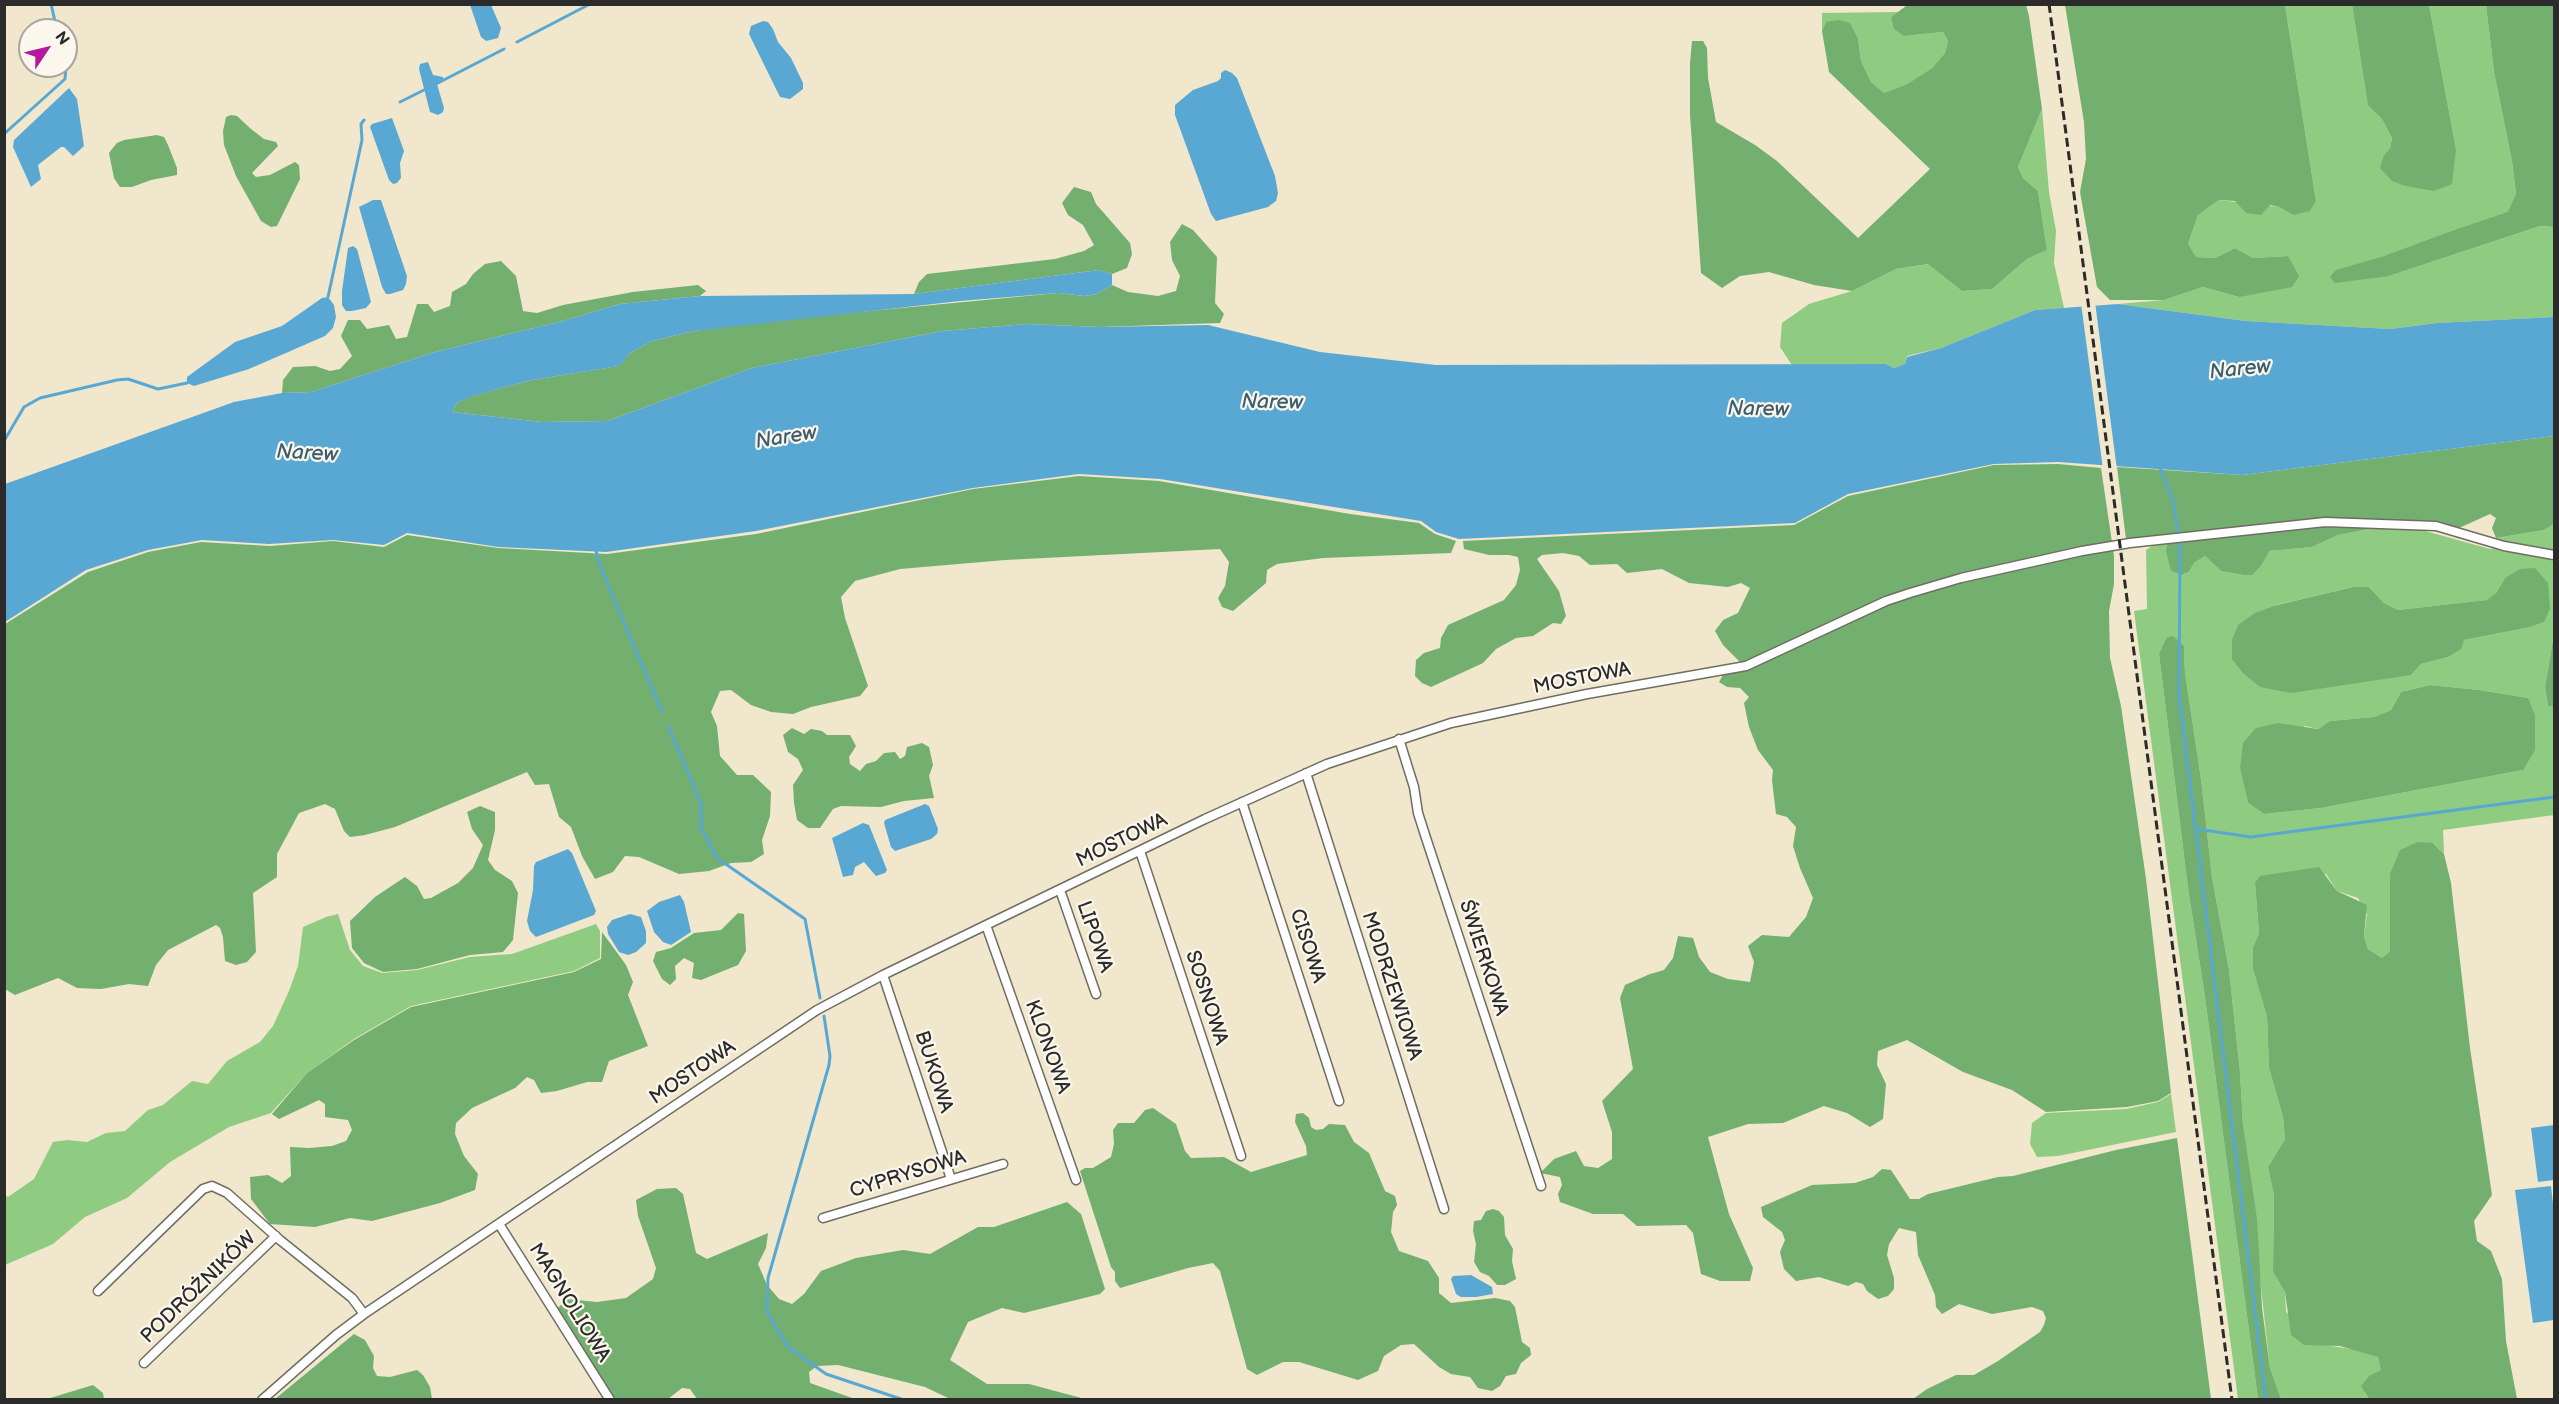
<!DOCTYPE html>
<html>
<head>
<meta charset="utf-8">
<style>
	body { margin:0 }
	#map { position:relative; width:2559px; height:1404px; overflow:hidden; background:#f0e7cc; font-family:"Balsamiq Sans",sans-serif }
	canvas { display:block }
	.frame { position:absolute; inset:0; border:6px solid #2b2b2b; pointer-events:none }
	.north { position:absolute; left:18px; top:18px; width:60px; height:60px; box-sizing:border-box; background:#fbf7ec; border:2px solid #a8a59f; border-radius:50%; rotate:55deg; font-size:16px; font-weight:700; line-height:24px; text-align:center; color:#2b2b2b }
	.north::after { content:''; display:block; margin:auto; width:21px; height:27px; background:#b5179e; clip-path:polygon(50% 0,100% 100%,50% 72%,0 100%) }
</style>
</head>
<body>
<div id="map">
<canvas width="2559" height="1404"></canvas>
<div class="frame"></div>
<div class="north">N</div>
</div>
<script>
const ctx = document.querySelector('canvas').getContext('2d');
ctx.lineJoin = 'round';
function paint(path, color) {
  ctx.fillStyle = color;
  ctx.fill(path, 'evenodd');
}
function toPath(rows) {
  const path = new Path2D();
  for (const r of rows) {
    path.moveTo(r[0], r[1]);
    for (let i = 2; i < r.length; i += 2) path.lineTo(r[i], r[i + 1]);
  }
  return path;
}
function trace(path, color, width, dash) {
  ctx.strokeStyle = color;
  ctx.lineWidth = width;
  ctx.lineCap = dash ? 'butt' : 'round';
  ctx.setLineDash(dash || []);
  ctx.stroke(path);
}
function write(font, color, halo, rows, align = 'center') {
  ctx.font = font + ' "Balsamiq Sans",sans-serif';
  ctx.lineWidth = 4.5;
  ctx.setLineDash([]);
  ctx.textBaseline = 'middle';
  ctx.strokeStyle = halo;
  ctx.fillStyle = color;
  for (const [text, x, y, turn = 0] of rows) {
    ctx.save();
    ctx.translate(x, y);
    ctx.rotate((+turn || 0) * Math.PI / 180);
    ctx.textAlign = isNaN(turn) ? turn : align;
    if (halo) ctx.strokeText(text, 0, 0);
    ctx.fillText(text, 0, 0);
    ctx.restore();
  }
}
paint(toPath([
	[2285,5,2352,5,2368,104,2382,119,2392,138,2390,148,2384,155,2456,149,2429,5,2486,5,2494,72,2512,161,2516,193,2508,213,2448,232,2381,257,2389,276,2540,226,2554,227,2554,317,2437,323,2390,329,2246,321,2118,304,2164,300,2203,287,2239,297,2288,256,2253,258,2235,248,2215,258,2195,257,2188,244,2198,215,2219,200,2279,207,2293,215,2316,201],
	[1898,12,1891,17,1904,36,1943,32,1948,41,1945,53,1932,68,1907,84,1884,93,1871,82,1861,61,1858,39,1826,22,1822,31,1822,13],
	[2042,109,2049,192,2056,231,2054,263,2064,308,2035,310,1941,348,1907,356,1905,364,1894,368,1886,364,1792,365,1780,347,1782,323,1809,304,1852,291,1896,269,1929,264,1962,291,1992,289,2027,259,2047,250,2038,191,2023,178,2018,167],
	[2554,524,2554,550,2528,554,2554,560,2554,634,2545,687,2548,706,2554,707,2554,815,2443,830,2444,854,2433,843,2390,951,2382,958,2368,949,2364,936,2367,914,2358,898,2337,891,2326,874,2255,883,2259,935,2253,947,2253,969,2267,1017,2269,1068,2283,1117,2285,1139,2268,1167,2274,1195,2273,1272,2285,1292,2286,1312,2324,1345,2359,1350,2378,1357,2382,1370,2370,1375,2365,1393,2369,1399,2281,1399,2270,1368,2243,1125,2240,1072,2229,970,2212,877,2201,779,2185,673,2184,646,2166,638,2159,654,2188,888,2205,997,2258,1399,2238,1399,2134,611,2147,609,2146,550,2155,544,2168,542,2171,571,2181,575,2189,572,2194,563,2205,556,2221,571,2243,575,2252,574,2261,566,2268,551,2312,547,2338,535,2380,527,2407,526,2490,549,2504,546,2496,538,2544,530],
	[2505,578,2544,622,2531,627,2464,640,2448,657,2421,664,2411,675,2276,605,2353,587,2369,587,2384,603,2398,610,2488,600,2496,593],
	[2430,685,2479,690,2528,698,2523,770,2321,808,2264,814,2248,803,2240,769,2305,726,2318,729,2330,721,2374,717,2391,710,2401,692],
	[338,914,350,950,363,966,382,973,417,970,470,957,512,954,596,924,600,931,600,958,574,971,411,1006,354,1039,307,1073,271,1113,229,1127,170,1162,127,1198,85,1217,53,1244,5,1265,5,1195,8,1197,34,1179,53,1142,67,1140,87,1142,106,1133,125,1131,148,1110,163,1105,192,1081,208,1084,227,1061,260,1042,273,1026,289,991,298,966,303,927,326,917],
	[2171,1094,2176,1132,2058,1156,2037,1157,2030,1144,2032,1123,2046,1113,2126,1109,2158,1102]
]), '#8fcb80');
paint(toPath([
	[1949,5,2026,5,2029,16,2042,109,2018,167,2023,178,2038,191,2047,250,2027,259,1992,289,1962,291,1928,264,1896,269,1852,291,1814,285,1769,272,1740,276,1722,288,1701,273,1690,115,1690,63,1692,41,1703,41,1707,48,1708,78,1716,122,1755,145,1777,161,1858,238,1930,169,1829,72,1822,31,1826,22,1839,20,1850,23,1858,39,1861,61,1871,82,1884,93,1907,84,1932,68,1945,53,1948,41,1943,32,1904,36,1894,29,1891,17,1906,6],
	[2065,5,2285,5,2316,201,2310,211,2293,215,2279,207,2270,205,2261,215,2246,213,2235,201,2219,200,2198,215,2188,244,2196,257,2215,258,2235,248,2253,258,2288,256,2299,276,2292,287,2239,297,2203,287,2164,300,2110,300,2097,287,2080,192,2086,159,2084,122],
	[2352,5,2429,5,2456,149,2452,184,2434,191,2406,186,2392,181,2380,168,2384,155,2390,148,2392,138,2382,119,2368,105],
	[2486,5,2554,5,2554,227,2540,226,2389,276,2335,283,2330,277,2336,270,2381,257,2448,232,2508,212,2516,193,2512,161,2494,72],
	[231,115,237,116,251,129,264,139,276,142,278,146,252,173,256,177,270,175,295,162,299,165,300,179,277,226,271,227,261,221,236,176,224,145,223,131,226,117],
	[157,135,164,137,168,145,177,168,177,175,151,180,132,187,120,187,114,178,109,153,112,149,117,143,124,140],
	[1074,187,1091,192,1096,204,1130,243,1132,254,1127,268,1112,274,1099,270,914,294,919,282,927,274,1055,259,1084,251,1094,245,1083,225,1068,215,1062,203],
	[1182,224,1193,230,1217,257,1215,303,1224,314,1220,323,1100,327,1027,324,943,331,752,368,607,421,542,422,452,412,457,403,471,396,532,380,618,366,630,353,652,341,694,331,744,323,1058,293,1084,296,1097,294,1112,285,1128,292,1158,296,1176,291,1180,276,1172,260,1170,242],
	[501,261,516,276,523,311,537,313,563,305,633,292,698,285,706,291,700,296,620,304,563,321,435,352,311,392,282,393,283,380,293,367,315,366,330,371,340,369,352,356,341,336,348,320,360,320,367,329,389,325,396,339,407,337,417,304,428,304,434,312,450,306,452,292,466,284,473,274,485,264],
	[2554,436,2554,524,2544,530,2496,538,2492,528,2496,518,2490,514,2459,528,2431,531,2407,526,2380,527,2338,535,2312,547,2269,551,2261,566,2252,575,2243,575,2221,571,2205,556,2194,563,2189,572,2181,575,2171,571,2166,551,2168,541,2163,536,2126,539,2117,467,2242,475],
	[2058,464,2101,468,2114,556,2114,584,2109,611,2110,658,2121,706,2146,879,2171,1093,2158,1101,2127,1107,2046,1112,2012,1090,1963,1072,1907,1040,1878,1051,1877,1065,1886,1084,1883,1119,1870,1127,1847,1113,1824,1106,1783,1123,1748,1124,1708,1137,1729,1214,1753,1268,1750,1281,1720,1281,1701,1274,1693,1233,1686,1225,1637,1226,1623,1214,1593,1214,1560,1202,1558,1194,1562,1185,1560,1177,1540,1173,1554,1159,1576,1151,1584,1166,1598,1168,1612,1159,1612,1132,1602,1101,1633,1069,1620,998,1625,985,1650,974,1664,970,1673,958,1678,936,1693,938,1699,957,1710,972,1728,979,1750,982,1754,962,1748,946,1762,935,1789,937,1806,917,1813,898,1800,868,1793,846,1796,827,1787,817,1776,814,1772,780,1773,770,1758,750,1749,727,1744,703,1749,697,1740,688,1727,687,1719,682,1723,675,1738,671,1740,662,1723,645,1715,631,1723,620,1738,613,1750,588,1741,583,1728,587,1689,583,1662,569,1627,573,1617,564,1590,565,1579,556,1563,553,1542,555,1537,559,1559,591,1566,616,1561,624,1553,623,1533,636,1516,638,1496,649,1483,663,1431,687,1422,683,1415,676,1416,660,1424,653,1440,648,1441,638,1448,625,1504,600,1516,585,1520,570,1518,557,1509,555,1489,555,1464,549,1463,541,1794,525,1848,496,1994,465],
	[1079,476,1159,481,1350,514,1419,523,1435,534,1456,541,1451,553,1323,558,1277,564,1267,570,1266,583,1233,611,1222,607,1218,598,1225,586,1229,562,1220,549,1005,560,900,569,855,581,841,597,845,618,868,686,860,696,811,707,793,714,771,712,751,705,731,690,720,691,711,712,717,726,720,756,737,775,753,775,771,792,770,816,762,840,764,854,751,862,731,863,709,871,679,874,639,857,625,856,613,872,595,879,582,856,571,827,559,817,549,784,535,785,527,772,395,827,365,835,350,837,344,831,335,809,325,804,299,813,277,854,277,877,253,893,256,952,247,962,236,965,225,961,223,937,220,928,216,925,168,950,156,965,148,986,129,984,101,989,77,988,58,978,15,995,5,989,5,624,88,572,148,552,201,542,270,546,333,541,384,547,407,535,498,548,607,554,756,534,973,489],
	[2535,568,2548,583,2550,609,2544,622,2531,627,2464,640,2461,649,2448,657,2421,664,2411,675,2291,693,2260,687,2243,673,2232,659,2232,640,2238,625,2255,613,2277,605,2353,587,2369,587,2384,603,2398,610,2487,600,2496,593,2505,578,2520,569],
	[2554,634,2554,707,2548,706,2545,687],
	[2173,636,2184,646,2185,673,2201,779,2212,877,2229,970,2240,1072,2243,1125,2257,1219,2262,1308,2270,1368,2281,1399,2258,1399,2205,997,2188,888,2159,654,2166,638],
	[2430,685,2479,690,2528,698,2535,715,2535,750,2523,770,2321,808,2264,814,2248,803,2240,769,2243,743,2256,728,2278,723,2318,729,2330,721,2374,717,2391,710,2401,692],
	[792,728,804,734,811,729,822,731,827,735,850,735,856,746,849,757,850,764,860,771,866,764,876,761,884,753,895,752,900,759,905,756,907,747,922,743,929,747,933,765,929,776,934,798,904,801,881,807,841,806,833,809,820,828,808,828,797,820,794,803,793,785,803,770,798,759,788,752,783,735],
	[480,806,495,812,495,830,488,860,495,870,512,881,518,893,513,940,503,952,470,955,417,969,383,972,364,963,352,948,350,921,375,897,405,877,417,886,424,899,431,898,458,883,473,868,483,845,472,829,467,812],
	[2418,842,2433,843,2444,854,2451,883,2470,1048,2492,1195,2474,1221,2477,1241,2491,1251,2502,1279,2506,1341,2517,1399,2369,1399,2361,1386,2370,1375,2381,1370,2378,1357,2340,1346,2304,1345,2291,1335,2285,1292,2273,1272,2274,1195,2268,1167,2285,1139,2283,1117,2269,1068,2267,1017,2253,969,2253,947,2259,934,2255,883,2260,876,2319,867,2337,891,2367,905,2364,936,2368,949,2382,958,2390,951,2390,874,2400,850],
	[738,913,744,914,746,951,738,965,701,980,692,978,694,963,684,958,675,966,676,979,670,985,662,979,653,961,656,952,671,948,694,933,721,930],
	[602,932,626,965,633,982,628,995,648,1046,609,1061,602,1082,587,1082,557,1091,541,1093,534,1080,527,1077,515,1088,472,1108,456,1123,455,1134,464,1156,478,1174,475,1190,440,1203,372,1221,350,1218,315,1227,270,1224,251,1199,250,1177,268,1175,282,1183,291,1176,290,1147,309,1148,332,1146,346,1141,352,1130,348,1120,325,1117,325,1104,319,1100,279,1119,272,1114,307,1073,354,1040,411,1007,574,972,601,959],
	[1153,1108,1176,1124,1185,1151,1191,1158,1224,1157,1251,1172,1307,1155,1306,1146,1295,1122,1296,1114,1303,1113,1309,1118,1311,1127,1316,1130,1323,1129,1329,1124,1345,1125,1354,1142,1369,1153,1385,1191,1395,1196,1397,1205,1393,1212,1391,1232,1399,1251,1428,1261,1439,1278,1439,1293,1451,1303,1495,1298,1510,1301,1515,1307,1522,1342,1530,1348,1531,1355,1521,1363,1516,1374,1506,1376,1500,1386,1492,1391,1478,1388,1470,1377,1451,1374,1439,1367,1414,1344,1401,1345,1384,1356,1378,1371,1358,1380,1299,1362,1283,1362,1257,1375,1247,1369,1220,1271,1213,1263,1188,1268,1120,1288,1115,1281,1115,1272,1111,1267,1080,1171,1085,1168,1093,1168,1111,1157,1114,1144,1113,1130,1118,1123,1134,1123,1145,1110],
	[2177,1138,2211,1399,1913,1399,1927,1389,1956,1375,1974,1375,1998,1361,2040,1332,2044,1325,2046,1318,2043,1311,2032,1307,1992,1314,1959,1304,1942,1314,1936,1307,1935,1295,1918,1255,1916,1232,1899,1228,1889,1244,1887,1255,1894,1278,1894,1289,1888,1296,1878,1299,1867,1291,1863,1284,1856,1282,1848,1286,1819,1277,1796,1281,1784,1269,1780,1252,1785,1240,1782,1232,1763,1217,1761,1207,1812,1185,1855,1183,1873,1177,1882,1169,1891,1170,1910,1199,1919,1199,1928,1194,1998,1177,2013,1176,2116,1150],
	[676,1188,683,1194,696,1253,707,1259,768,1233,766,1248,758,1264,767,1285,779,1299,792,1304,804,1294,821,1271,856,1258,903,1250,930,1254,978,1227,994,1227,1067,1202,1081,1214,1105,1289,1100,1294,1024,1313,1002,1308,968,1322,950,1360,987,1384,1029,1384,1089,1400,950,1399,925,1387,838,1365,817,1366,809,1372,810,1383,855,1399,697,1399,690,1389,682,1388,668,1399,614,1399,558,1308,566,1299,597,1302,626,1298,653,1279,656,1268,638,1216,636,1200,657,1189],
	[1493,1209,1499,1211,1504,1217,1505,1235,1513,1249,1512,1261,1516,1279,1505,1285,1497,1285,1489,1276,1480,1272,1474,1262,1476,1244,1473,1231,1474,1221,1481,1220,1486,1211],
	[354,1334,365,1340,374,1356,373,1368,377,1376,390,1377,417,1370,423,1375,430,1387,432,1399,275,1399],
	[93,1385,103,1393,104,1399,47,1399]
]), '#73af6e');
paint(toPath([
	[470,5,491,5,501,28,498,38,486,41,481,37],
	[763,21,768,22,773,29,778,42,791,58,803,83,803,89,790,99,780,97,749,34,751,26],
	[428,62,433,75,443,77,443,81,437,84,444,108,443,112,438,115,430,112,419,69,420,64],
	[1225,70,1232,73,1237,78,1275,176,1278,193,1276,201,1268,207,1216,221,1211,214,1175,115,1175,105,1193,90,1218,81,1221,78,1221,73],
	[69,88,77,99,84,146,73,156,64,147,61,147,38,165,41,179,31,187,13,147,14,140],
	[392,118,404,151,400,163,401,178,397,183,393,184,389,180,370,127,372,124],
	[373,200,381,200,407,276,406,284,403,290,390,294,386,294,382,287,359,207],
	[353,246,357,249,371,302,366,308,352,311,346,311,342,305,342,291,348,248],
	[1099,270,1112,274,1112,285,1097,294,1084,296,1058,293,960,301,694,331,652,341,630,353,619,366,532,380,472,396,457,403,452,412,542,422,607,421,752,368,943,331,1027,324,1100,327,1208,325,1320,352,1436,365,1886,364,1894,368,1905,364,1907,357,1941,348,2035,310,2118,304,2246,321,2390,329,2437,323,2554,317,2554,436,2242,475,2058,462,1994,464,1848,494,1795,523,1459,539,1436,532,1421,521,1160,479,1079,474,973,488,756,531,606,552,498,547,407,533,384,545,333,540,269,544,202,540,148,550,86,570,5,622,5,484,234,402,282,393,311,392,435,352,563,321,620,304,700,296,914,294],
	[328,297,334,305,336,317,333,328,325,336,249,369,194,386,187,383,187,377,235,342,282,326,322,298],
	[925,804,929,806,938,829,937,834,931,839,895,851,891,847,884,823,885,820],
	[863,823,869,825,887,870,885,873,876,876,864,862,855,867,853,875,843,877,832,838],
	[568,849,572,853,596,911,594,915,536,937,530,931,527,921,533,890,534,866,536,862],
	[680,895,684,902,691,932,671,945,663,942,654,932,647,911,659,902],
	[630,914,641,917,646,931,646,943,636,952,628,955,619,952,608,934,607,927,612,920],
	[2554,1125,2554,1180,2538,1182,2531,1128],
	[2551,1186,2554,1212,2554,1320,2533,1323,2515,1190],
	[1471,1275,1492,1287,1493,1294,1476,1297,1461,1297,1456,1294,1451,1279,1453,1276]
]), '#59a8d3');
paint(toPath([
	[2095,302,2117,470,2103,469,2081,303]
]), '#f0e7cc');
trace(toPath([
	[51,4,57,30],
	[517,42,590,4],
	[434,85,504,49],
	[400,102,428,88],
	[4,134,65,79,66,66],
	[328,297,362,140,361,124,364,120],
	[4,441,24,407,40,398,117,380,128,379,158,389,187,383],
	[2160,468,2174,504,2180,551,2179,694,2266,1400],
	[596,551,602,571,662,712],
	[668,726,701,803,701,828,717,858,805,919,820,998],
	[2197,829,2251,837,2554,797],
	[824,1016,830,1056,829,1065,768,1278,767,1312,788,1347,826,1374,904,1400]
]), '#59a8d3', 3);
const minor = toPath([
	[1399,739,1414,787,1418,813,1426,838,1541,1186],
	[1306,773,1444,1209],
	[1242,802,1339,1101],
	[1140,851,1241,1156],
	[1060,890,1096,994],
	[986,925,1076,1180],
	[883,975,951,1179],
	[823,1218,1003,1164],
	[499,1224,610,1400],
	[98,1291,203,1189,212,1186,227,1193,280,1240,352,1298,364,1314],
	[144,1363,276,1236],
	[262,1400,336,1335,364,1314,817,1010,883,975,1205,819,1327,764,1451,723,1587,694,1746,666,1886,601,1910,593,1961,578,2082,551,2130,543,2325,522,2436,526,2504,546,2554,555]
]);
trace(minor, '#706d63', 11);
trace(minor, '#fff', 8);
trace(toPath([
	[2049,4,2232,1400]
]), '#2b2b2b', 3, [9, 4.5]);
write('20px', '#2b2b2b', '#fbf7ec', [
	["MOSTOWA",1582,679,-11],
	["MOSTOWA",1122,841,-26],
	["LIPOWA",1094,937,71],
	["CISOWA",1307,946,72],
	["ŚWIERKOWA",1483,958,72],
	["MODRZEWIOWA",1391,986,72],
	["SOSNOWA",1206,998,72],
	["KLONOWA",1047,1047,70],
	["BUKOWA",933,1072,72],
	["MOSTOWA",693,1073,-34],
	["CYPRYSOWA",908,1175,-17],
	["PODRÓŻNIKÓW",199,1288,-44],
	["MAGNOLIOWA",569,1303,58]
]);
write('italic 21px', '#3d5d6e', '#fbf7ec', [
	["Narew",2240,370,-6],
	["Narew",1272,403,1],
	["Narew",1758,410,1],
	["Narew",786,438,-9],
	["Narew",307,454,3]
]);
</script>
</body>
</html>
